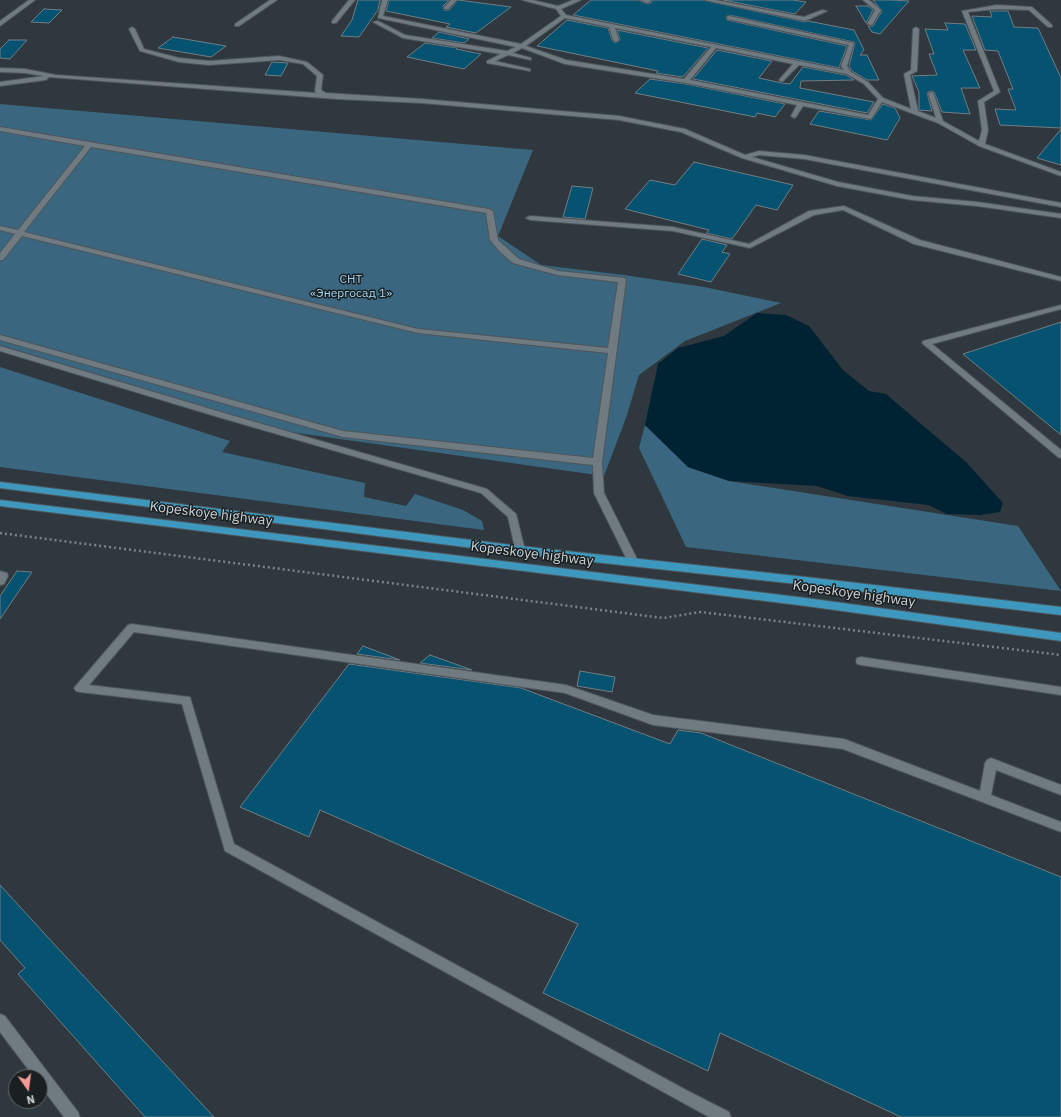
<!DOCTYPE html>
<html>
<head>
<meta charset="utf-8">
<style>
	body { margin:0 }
	#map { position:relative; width:1061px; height:1117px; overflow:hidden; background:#2f383e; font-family:"IBM Plex Sans",sans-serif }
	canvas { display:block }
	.north { position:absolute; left:8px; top:1069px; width:40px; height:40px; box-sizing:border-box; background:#1a1f21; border:1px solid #616769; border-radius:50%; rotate:166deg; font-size:11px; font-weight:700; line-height:16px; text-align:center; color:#ccd2d6 }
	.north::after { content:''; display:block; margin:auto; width:14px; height:18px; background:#f59b97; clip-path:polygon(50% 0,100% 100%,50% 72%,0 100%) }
</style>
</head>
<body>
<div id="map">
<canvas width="1061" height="1117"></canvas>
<div class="north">N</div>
</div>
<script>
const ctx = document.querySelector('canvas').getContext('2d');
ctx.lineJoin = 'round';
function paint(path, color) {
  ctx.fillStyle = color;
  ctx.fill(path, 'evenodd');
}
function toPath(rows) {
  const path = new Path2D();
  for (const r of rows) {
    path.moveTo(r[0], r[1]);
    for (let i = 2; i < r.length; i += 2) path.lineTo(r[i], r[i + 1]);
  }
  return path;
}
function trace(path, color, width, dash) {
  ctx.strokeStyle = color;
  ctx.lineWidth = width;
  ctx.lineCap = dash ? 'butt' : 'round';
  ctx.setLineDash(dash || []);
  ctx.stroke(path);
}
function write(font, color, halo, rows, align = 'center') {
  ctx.font = font + ' "IBM Plex Sans",sans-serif';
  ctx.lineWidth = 3;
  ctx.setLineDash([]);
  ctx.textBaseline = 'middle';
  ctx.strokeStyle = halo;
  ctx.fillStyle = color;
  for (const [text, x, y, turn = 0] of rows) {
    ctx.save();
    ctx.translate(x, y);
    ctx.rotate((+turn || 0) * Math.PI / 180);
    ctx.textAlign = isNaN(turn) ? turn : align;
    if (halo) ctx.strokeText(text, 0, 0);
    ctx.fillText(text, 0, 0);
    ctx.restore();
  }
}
paint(toPath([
	[0,104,533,150,498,236,541,265,624,275,704,287,781,303,685,341,639,375,626,418,604,476,283,431,0,345],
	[0,367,230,441,222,452,365,483,364,497,406,506,415,494,463,510,482,521,484,530,0,467],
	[645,425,688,467,729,481,1018,526,1061,591,686,547,639,448]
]), '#3a677f');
paint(toPath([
	[757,313,786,315,809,326,843,370,869,391,886,394,967,463,1003,503,1000,512,980,515,947,514,928,505,848,496,817,486,729,481,688,467,645,425,658,364,678,348,724,336]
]), '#002333');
const building = toPath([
	[358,0,380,0,378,10,359,37,341,36,352,20,358,0],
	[389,0,449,0,443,6,444,10,449,10,458,0,511,7,476,33,446,27,450,24,386,11,389,0],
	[591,0,638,0,648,4,652,2,652,0,703,0,805,22,808,21,854,30,864,50,860,55,867,55,879,80,867,80,852,71,849,66,855,43,854,42,729,15,726,17,727,20,847,46,840,65,840,68,573,15,591,0],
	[723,0,793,0,806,2,795,14,723,0],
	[873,0,891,0,909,1,880,34,872,32,868,26,873,26,882,11,873,0],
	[856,6,868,6,873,10,866,23,856,6],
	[44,9,62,10,49,23,31,22,44,9],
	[990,11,1008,11,1014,27,1038,28,1061,78,1061,128,1000,125,995,109,1016,110,1008,89,1013,89,998,51,985,50,972,16,992,17,990,11],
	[567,20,608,28,612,40,615,43,620,40,617,30,708,48,683,77,656,73,658,71,537,46,567,20],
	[945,23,965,24,976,50,963,50,980,88,961,88,970,114,942,112,934,92,933,91,928,92,927,93,932,111,919,110,919,92,912,76,937,75,929,54,934,54,925,29,948,30,945,23],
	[439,32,469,39,464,43,432,38,439,32],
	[173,37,226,46,211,57,158,48,173,37],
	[9,40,27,40,10,59,0,58,0,49,9,40],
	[425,43,457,48,456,49,481,54,464,69,407,57,425,43],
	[717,50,772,61,759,78,782,83,790,84,803,67,846,75,854,80,801,81,800,88,874,102,867,113,693,79,717,50],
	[272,62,288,63,281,76,265,75,272,62],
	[650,79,686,84,785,104,775,117,757,113,755,117,635,93,650,79],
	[883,104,895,108,900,118,887,140,810,124,819,111,871,120,883,104],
	[1061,129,1061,165,1037,158,1061,129],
	[694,162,793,185,777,210,756,205,732,239,706,233,709,230,625,209,650,180,675,185,694,162],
	[572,186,593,188,585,219,563,217,572,186],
	[702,239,727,245,722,252,730,254,711,282,678,274,702,239],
	[1061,322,1061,435,963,354,1061,322],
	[17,571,32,572,0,619,0,596,17,571],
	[363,646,400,660,357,654,363,646],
	[430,655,472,670,420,663,430,655],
	[349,664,521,688,670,744,678,730,701,733,1061,877,1061,1117,901,1117,720,1033,708,1071,543,993,578,924,320,810,309,837,240,807,349,664],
	[580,671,615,677,612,692,577,686,580,671],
	[0,885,54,944,214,1117,145,1117,18,974,25,968,0,940,0,885]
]);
paint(building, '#055271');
trace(building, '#727d83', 1);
const service = toPath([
	[29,0,35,0,0,26,0,21,29,0],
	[270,0,277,0,239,26,235,26,235,24,270,0],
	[349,0,355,0,336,23,332,23,332,21,349,0],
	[382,0,388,0,383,16,521,44,561,16,556,9,522,0,532,0,558,6,573,0,581,0,561,9,566,15,844,70,841,66,849,45,727,19,727,17,729,16,854,43,847,66,851,72,868,82,883,98,911,109,904,74,911,70,913,29,916,27,919,29,917,71,910,75,918,111,936,118,928,93,933,92,943,121,979,141,982,130,978,101,994,91,962,11,997,5,1032,7,1052,25,1052,27,1048,27,1029,10,997,9,968,12,1000,92,984,102,988,130,985,144,1061,172,1061,176,979,146,938,123,882,102,872,118,870,119,803,106,796,117,794,118,791,116,797,105,686,83,565,64,522,48,513,53,531,58,531,60,508,55,495,61,530,69,530,71,487,63,487,61,501,54,403,38,373,22,378,21,405,35,507,51,516,47,378,18,382,0],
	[565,18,609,27,613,40,616,42,619,40,615,28,711,47,684,79,566,60,526,46,565,18],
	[716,48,793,64,779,80,782,82,799,65,847,74,864,84,878,99,868,115,690,80,716,48],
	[451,0,457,0,448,9,444,9,444,7,451,0],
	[639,0,650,0,651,1,648,3,639,0],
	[704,0,715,0,804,17,822,10,827,11,805,21,704,0],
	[863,0,869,0,881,10,872,25,867,24,875,10,863,0],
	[132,27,135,29,144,49,179,58,209,61,279,56,307,62,323,75,321,90,326,93,422,99,619,116,685,129,745,155,759,151,804,155,1061,203,1061,207,804,159,759,155,752,157,838,182,912,196,977,202,1061,214,1061,218,977,206,912,200,837,186,742,158,681,132,619,120,422,103,337,99,49,77,46,80,0,86,0,82,44,76,25,73,0,72,0,68,25,69,56,75,316,93,315,91,317,76,303,64,279,60,209,65,179,62,140,51,129,29,132,27],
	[0,127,489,209,493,211,498,240,519,259,558,271,625,278,626,280,602,462,604,493,639,563,638,566,630,566,594,493,593,465,343,437,0,340,0,335,343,431,593,458,608,353,418,333,22,236,3,260,0,260,0,253,15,234,0,230,0,226,18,230,85,146,0,131,0,127],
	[91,147,486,213,490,240,500,252,513,263,557,275,618,282,608,348,418,329,24,232,91,147],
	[844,206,920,240,1061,277,1061,281,914,244,843,210,814,215,750,248,673,231,530,220,526,218,530,216,673,227,749,244,809,211,844,206],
	[1061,305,1061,309,932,344,1061,450,1061,458,1058,457,922,343,923,341,1061,305],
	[0,571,7,573,8,576,4,584,0,585,0,571],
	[132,624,566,685,653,715,844,739,980,791,985,763,987,760,991,758,1061,785,1061,795,996,770,991,795,1061,822,1061,832,843,749,653,725,565,693,134,632,89,685,190,697,234,844,686,1090,729,1112,731,1117,709,1117,225,851,182,704,80,692,76,691,74,688,128,625,132,624],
	[861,657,1061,687,1061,695,861,665,857,664,856,661,857,658,861,657],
	[0,1014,5,1016,78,1112,80,1117,64,1117,40,1085,40,1077,34,1077,0,1032,0,1014]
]);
const minor = toPath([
	[0,346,224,413,487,489,516,514,525,550,520,554,516,553,508,517,481,493,218,417,0,351,0,346]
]);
const primary = toPath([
	[0,482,520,546,806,577,1061,607,1061,615,806,585,520,554,0,488,0,482],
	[0,500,806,598,1061,633,1061,641,806,606,0,506,0,500]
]);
trace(service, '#4d555a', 2);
trace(minor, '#4d555a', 2);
trace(primary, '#4d555a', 2);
trace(toPath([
	[0,533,663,618,701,612,1061,655]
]), '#7c8388', 2.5, [2, 3]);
paint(service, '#6f7a81');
paint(minor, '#6f7a81');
paint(primary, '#3e98be');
write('12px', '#a2d6f4', '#1a1f21', [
	["СНТ",351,280],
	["«Энергосад 1»",351,294]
]);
write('14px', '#ccd2d6', '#1a1f21', [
	["Kopeskoye highway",211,514,7],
	["Kopeskoye highway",532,554,7],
	["Kopeskoye highway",854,594,8]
]);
</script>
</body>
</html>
